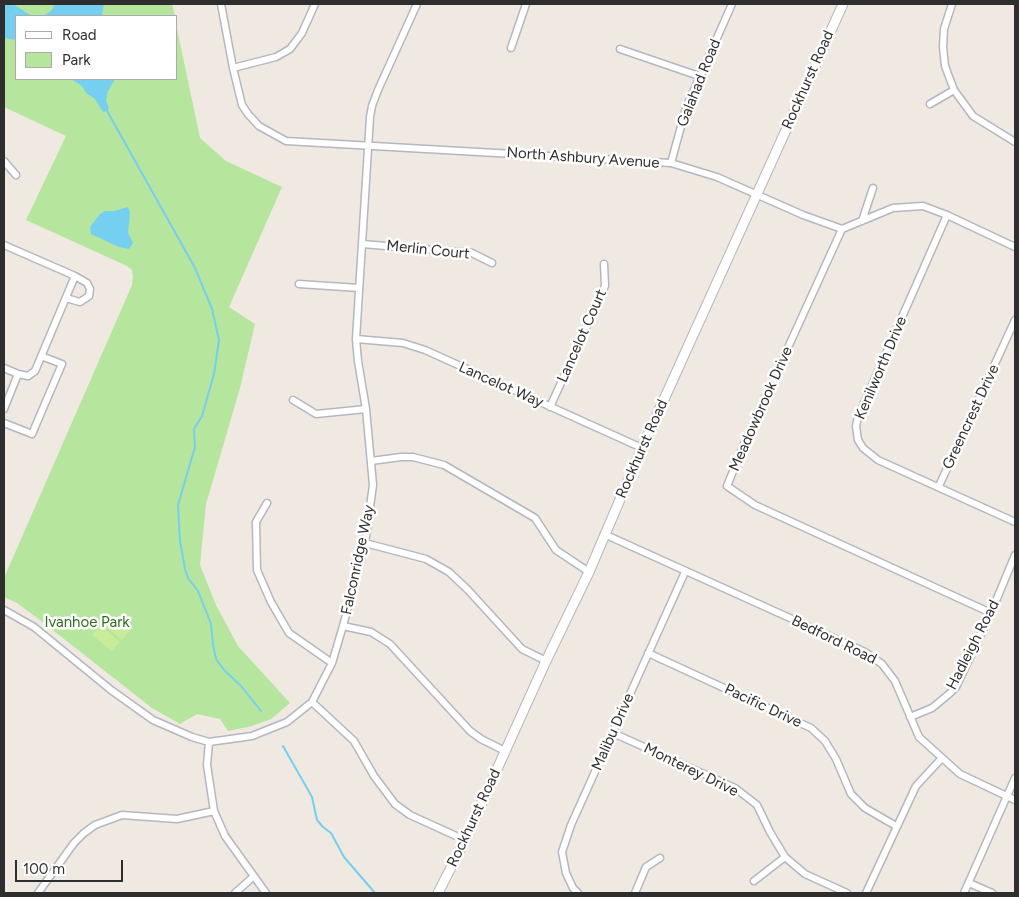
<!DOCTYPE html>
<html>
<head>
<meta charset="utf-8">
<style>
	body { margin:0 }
	#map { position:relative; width:1019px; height:897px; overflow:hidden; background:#efe9e1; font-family:Figtree,sans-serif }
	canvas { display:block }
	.frame { position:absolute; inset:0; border:5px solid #2e2e2e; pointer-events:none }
	.legend { position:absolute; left:15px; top:15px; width:162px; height:65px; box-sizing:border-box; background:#fff; border:1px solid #ababab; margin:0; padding:6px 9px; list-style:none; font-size:15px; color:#2e2e2e }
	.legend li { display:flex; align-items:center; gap:10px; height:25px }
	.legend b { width:25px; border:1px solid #ababab }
	.scale { position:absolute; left:15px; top:860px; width:108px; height:22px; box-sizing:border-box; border:2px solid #2e2e2e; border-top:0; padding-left:6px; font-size:15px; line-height:18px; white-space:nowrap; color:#2e2e2e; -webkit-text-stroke:4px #fff; paint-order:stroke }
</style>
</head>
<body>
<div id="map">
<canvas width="1019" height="897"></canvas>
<div class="frame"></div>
<ul class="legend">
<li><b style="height:6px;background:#fff"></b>Road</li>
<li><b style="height:14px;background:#b6e59e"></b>Park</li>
</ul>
<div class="scale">100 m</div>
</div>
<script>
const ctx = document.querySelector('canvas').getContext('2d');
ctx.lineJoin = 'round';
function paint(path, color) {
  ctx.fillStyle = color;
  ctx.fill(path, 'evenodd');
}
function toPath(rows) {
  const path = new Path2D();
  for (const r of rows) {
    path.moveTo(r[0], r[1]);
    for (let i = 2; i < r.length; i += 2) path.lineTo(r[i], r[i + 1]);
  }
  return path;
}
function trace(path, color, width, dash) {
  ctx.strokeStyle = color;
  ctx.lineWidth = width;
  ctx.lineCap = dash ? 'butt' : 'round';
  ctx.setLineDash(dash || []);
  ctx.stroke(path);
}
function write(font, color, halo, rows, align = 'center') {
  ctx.font = font + ' Figtree,sans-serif';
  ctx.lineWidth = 5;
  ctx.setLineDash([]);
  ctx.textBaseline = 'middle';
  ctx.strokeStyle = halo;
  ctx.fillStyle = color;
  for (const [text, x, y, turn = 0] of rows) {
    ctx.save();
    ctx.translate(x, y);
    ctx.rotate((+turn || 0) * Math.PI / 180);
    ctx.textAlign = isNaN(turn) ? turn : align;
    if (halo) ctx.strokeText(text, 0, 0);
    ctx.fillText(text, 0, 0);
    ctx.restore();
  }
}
paint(toPath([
	[4,4,172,4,175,16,16,16,16,79,176,79,176,24,200,138,226,161,282,187,229,307,255,324,240,388,206,504,200,565,216,605,238,646,290,703,271,719,252,726,228,731,220,719,197,714,180,724,152,708,36,617,17,603,4,597,4,578,132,285,133,277,132,270,127,266,26,220,66,136,4,107]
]), '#b6e59e');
paint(toPath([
	[109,615,129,631,122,640,102,624],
	[100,625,120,642,112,651,92,635]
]), '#c9ec9a');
paint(toPath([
	[4,4,13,4,30,15,38,16,16,16,16,40,4,38],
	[55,4,104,4,102,16,43,16,51,11],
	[71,79,115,79,108,91,106,100,109,109,104,112,101,109,95,99,86,93,82,86],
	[128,207,130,213,128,233,133,243,129,249,119,247,91,234,90,227,100,214,105,211,114,211]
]), '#75cff0');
trace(toPath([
	[106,109,195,268,212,309,219,340,214,374,202,416,194,429,195,447,178,505,180,541,185,569,188,578,198,591,211,624,213,644,216,659,224,670,241,686,261,711],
	[283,746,312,797,317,820,323,827,331,833,344,857,375,893]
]), '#75cff0', 2);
const street = toPath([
	[221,4,233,68,242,105,248,114,259,126,286,141,671,163,717,177,803,215,842,229,893,208,923,206,947,215,1015,247],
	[952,4,944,29,943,47,945,66,954,90,973,116,1015,142],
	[511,48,526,4],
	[620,49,699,76],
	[233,68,276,57,290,49,302,33,315,4],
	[930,104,954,90],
	[4,161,16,175],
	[671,163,686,108,732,4],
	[947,215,858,417,856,426,858,440,863,448,878,460,1015,522],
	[862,221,873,188],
	[842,229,745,442,727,486,755,505,991,613],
	[362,244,472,253,492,263],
	[4,245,75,276,35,371,28,376,18,374,4,368],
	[299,284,359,288],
	[66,298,80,302,89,296,90,289,87,283,75,276],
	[356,339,403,343,425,350,642,448],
	[293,400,316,414,366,409],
	[550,407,605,286,604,264],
	[4,409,18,374],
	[4,423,32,434,62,364,41,356],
	[371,461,401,457,413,457,444,465,535,518,556,550,589,572],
	[939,486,1015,320],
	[267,503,256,522,257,570,271,602,289,633,332,663],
	[604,534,865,652,882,664,895,681,919,737,960,774,1015,800],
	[365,543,426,559,449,572,468,590,522,649,546,661],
	[4,610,34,627,111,690,153,720,192,737,209,742,252,736,287,722,312,702,332,663,343,626,365,543,373,485,366,409,358,361,356,339,370,117,372,106,378,90,417,4],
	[343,626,371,632,390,644,470,731,481,739,505,751],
	[648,653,811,728,825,741,836,759,851,794,865,808,896,826],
	[312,702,354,741,374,776,395,804,410,815,465,840],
	[910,717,932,708,949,694,956,687,991,613,1015,555],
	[613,733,735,788,757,805,770,832,785,857,805,874,847,893],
	[209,742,207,765,214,811,225,836,266,893],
	[754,881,785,857],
	[969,883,992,893],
	[38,893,74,843,84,833,95,825,122,815,177,819,214,811],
	[235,893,253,877],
	[578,893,573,888,566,873,562,852,571,825,685,572],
	[635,893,646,867,660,858],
	[866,893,916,786,941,759],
	[964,893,1015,778]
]);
const secondary = toPath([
	[438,893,465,840,546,661,589,572,642,448,843,4]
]);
trace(street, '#b4b7c1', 9);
trace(secondary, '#b4b7c1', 11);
trace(street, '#fff', 6);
trace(secondary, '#fff', 9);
write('15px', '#2e2e2e', '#fff', [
	["Rockhurst Road",808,80,-66],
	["Galahad Road",699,83,-68],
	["North Ashbury Avenue",583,158,4],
	["Merlin Court",428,250,6],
	["Lancelot Court",582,336,-66],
	["Kenilworth Drive",881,368,-67],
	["Lancelot Way",501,385,24],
	["Meadowbrook Drive",761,409,-66],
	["Greencrest Drive",971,417,-65],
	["Rockhurst Road",642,449,-66],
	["Falconridge Way",358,560,-78],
	["Bedford Road",834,640,26],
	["Hadleigh Road",973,645,-63],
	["Pacific Drive",763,706,25],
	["Malibu Drive",613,732,-66],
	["Monterey Drive",691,770,26],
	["Rockhurst Road",474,818,-65]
]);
write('15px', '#2c6e1b', '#fff', [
	["Ivanhoe Park",87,623]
]);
</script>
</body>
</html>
